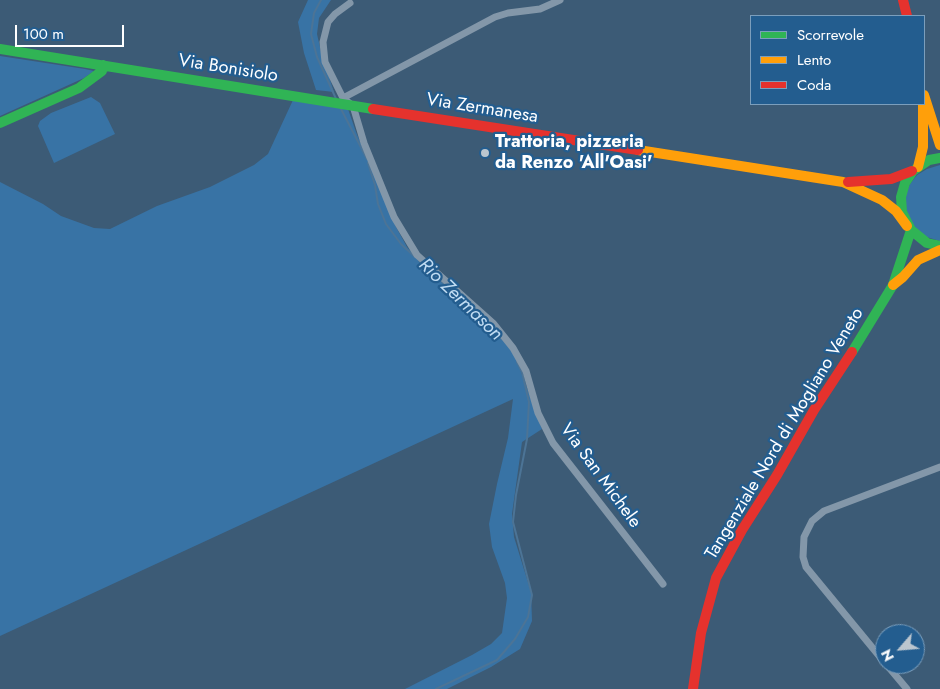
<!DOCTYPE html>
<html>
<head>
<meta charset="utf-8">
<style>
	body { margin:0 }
	#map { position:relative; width:940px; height:689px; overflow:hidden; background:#3c5b76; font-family:Jost,sans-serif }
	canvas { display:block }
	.legend { position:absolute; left:750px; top:15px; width:175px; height:90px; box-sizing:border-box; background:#235d8f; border:1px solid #7b9ebc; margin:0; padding:6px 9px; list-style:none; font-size:15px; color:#fff }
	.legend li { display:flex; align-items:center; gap:10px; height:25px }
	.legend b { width:25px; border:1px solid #7b9ebc }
	.north { position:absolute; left:875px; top:624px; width:50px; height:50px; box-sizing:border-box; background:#235d8f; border:1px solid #7b9ebc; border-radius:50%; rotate:243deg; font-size:14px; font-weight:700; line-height:20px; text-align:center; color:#fff }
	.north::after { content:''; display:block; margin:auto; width:18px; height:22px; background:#bbc6cf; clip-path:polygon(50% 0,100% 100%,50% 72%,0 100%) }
	.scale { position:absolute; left:15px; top:25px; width:109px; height:22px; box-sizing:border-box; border:2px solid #fff; border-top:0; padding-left:6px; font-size:15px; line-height:18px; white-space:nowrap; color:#fff; -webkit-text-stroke:4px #235d8f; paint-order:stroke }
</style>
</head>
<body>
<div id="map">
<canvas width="940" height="689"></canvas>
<ul class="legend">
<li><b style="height:6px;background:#30b455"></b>Scorrevole</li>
<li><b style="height:6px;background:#ff9f0a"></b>Lento</li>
<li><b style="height:6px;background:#e5322d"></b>Coda</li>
</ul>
<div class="north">N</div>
<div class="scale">100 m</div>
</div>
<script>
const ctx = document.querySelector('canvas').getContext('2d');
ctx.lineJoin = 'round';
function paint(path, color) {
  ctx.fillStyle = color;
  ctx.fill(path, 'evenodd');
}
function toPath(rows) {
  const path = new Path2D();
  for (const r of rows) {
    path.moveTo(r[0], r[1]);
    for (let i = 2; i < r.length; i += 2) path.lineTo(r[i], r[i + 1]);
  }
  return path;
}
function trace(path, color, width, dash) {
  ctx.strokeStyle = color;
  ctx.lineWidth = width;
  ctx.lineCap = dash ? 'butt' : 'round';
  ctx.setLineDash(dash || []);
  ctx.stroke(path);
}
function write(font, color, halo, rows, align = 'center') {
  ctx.font = font + ' Jost,sans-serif';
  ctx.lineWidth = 4.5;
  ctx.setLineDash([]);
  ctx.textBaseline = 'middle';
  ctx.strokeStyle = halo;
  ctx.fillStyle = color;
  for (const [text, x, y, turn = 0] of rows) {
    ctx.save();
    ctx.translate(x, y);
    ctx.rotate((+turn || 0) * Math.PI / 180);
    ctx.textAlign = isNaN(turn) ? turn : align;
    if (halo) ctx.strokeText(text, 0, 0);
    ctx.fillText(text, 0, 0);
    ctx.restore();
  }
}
paint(toPath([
	[308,0,331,0,319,18,317,34,322,56,334,92,316,90,304,53,298,22],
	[0,56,85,69,94,71,84,78,0,116],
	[91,97,100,103,115,134,54,163,38,126,40,121,51,113],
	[293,100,348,109,356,132,396,227,407,247,421,264,495,329,511,350,517,361,542,429,522,442,512,514,514,537,531,592,532,621,520,649,491,667,447,689,405,689,472,655,491,644,502,633,507,598,505,583,492,547,489,524,497,484,508,438,513,399,0,636,0,182,43,204,61,216,94,228,110,229,157,206,210,187,254,165,268,154],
	[940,165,940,241,923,236,914,228,905,207,905,195,910,184,917,175,927,169]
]), '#3873a5');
trace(toPath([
	[321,0,314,13,311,34,317,57,337,101],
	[340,107,367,159],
	[368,163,375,185,378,204,386,224,401,244,415,257],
	[424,265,491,327,502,339],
	[436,689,497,660,515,639,528,617,532,595,513,522,516,495,527,439,529,402,522,372,517,362]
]), '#4c7496', 2);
trace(toPath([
	[350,3,335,14,328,22,323,42,325,62,343,98,353,106,364,143,394,217,417,255,493,323,513,348,526,371,538,413,553,443,663,584],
	[343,98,495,17,508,13,540,9,560,0],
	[885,663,806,567,803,557,804,537,812,521,824,511,940,467],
	[886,664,907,689]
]), '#8397a9', 7);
trace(toPath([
	[0,49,373,109],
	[0,123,79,88,102,71,103,65],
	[940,158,929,160,913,171,905,183,901,197,902,212,911,230,927,243,940,246],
	[852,352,893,285,911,230]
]), '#30b455', 10);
trace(toPath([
	[924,95,940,145],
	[638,150,843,182,882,200,896,211,907,226],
	[918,167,923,147,923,104],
	[893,285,903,277,918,260,940,250]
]), '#ff9f0a', 10);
trace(toPath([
	[903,0,907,16],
	[373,109,638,150],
	[848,182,891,179,912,171],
	[693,689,701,633,716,578,742,530,777,475,814,410,852,352]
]), '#e5322d', 10);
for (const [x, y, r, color] of [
	[485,153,5,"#bbc6cf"]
]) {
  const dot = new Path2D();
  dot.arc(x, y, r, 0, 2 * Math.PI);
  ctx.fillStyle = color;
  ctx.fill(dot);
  trace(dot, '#235d8f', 2);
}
write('18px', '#fff', '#235d8f', [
	["Via Bonisiolo",228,69,9],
	["Via Zermanesa",482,109,9],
	["Tangenziale Nord di Mogliano Veneto",785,434,-59],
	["Via San Michele",600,476,54]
]);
write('bold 18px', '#fff', '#235d8f', [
	["Trattoria, pizzeria",495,143],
	["da Renzo 'All'Oasi'",495,164]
], 'left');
write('italic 19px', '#c0dcf3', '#235d8f', [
	["Rio Zermason",460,300,44]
]);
</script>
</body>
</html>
